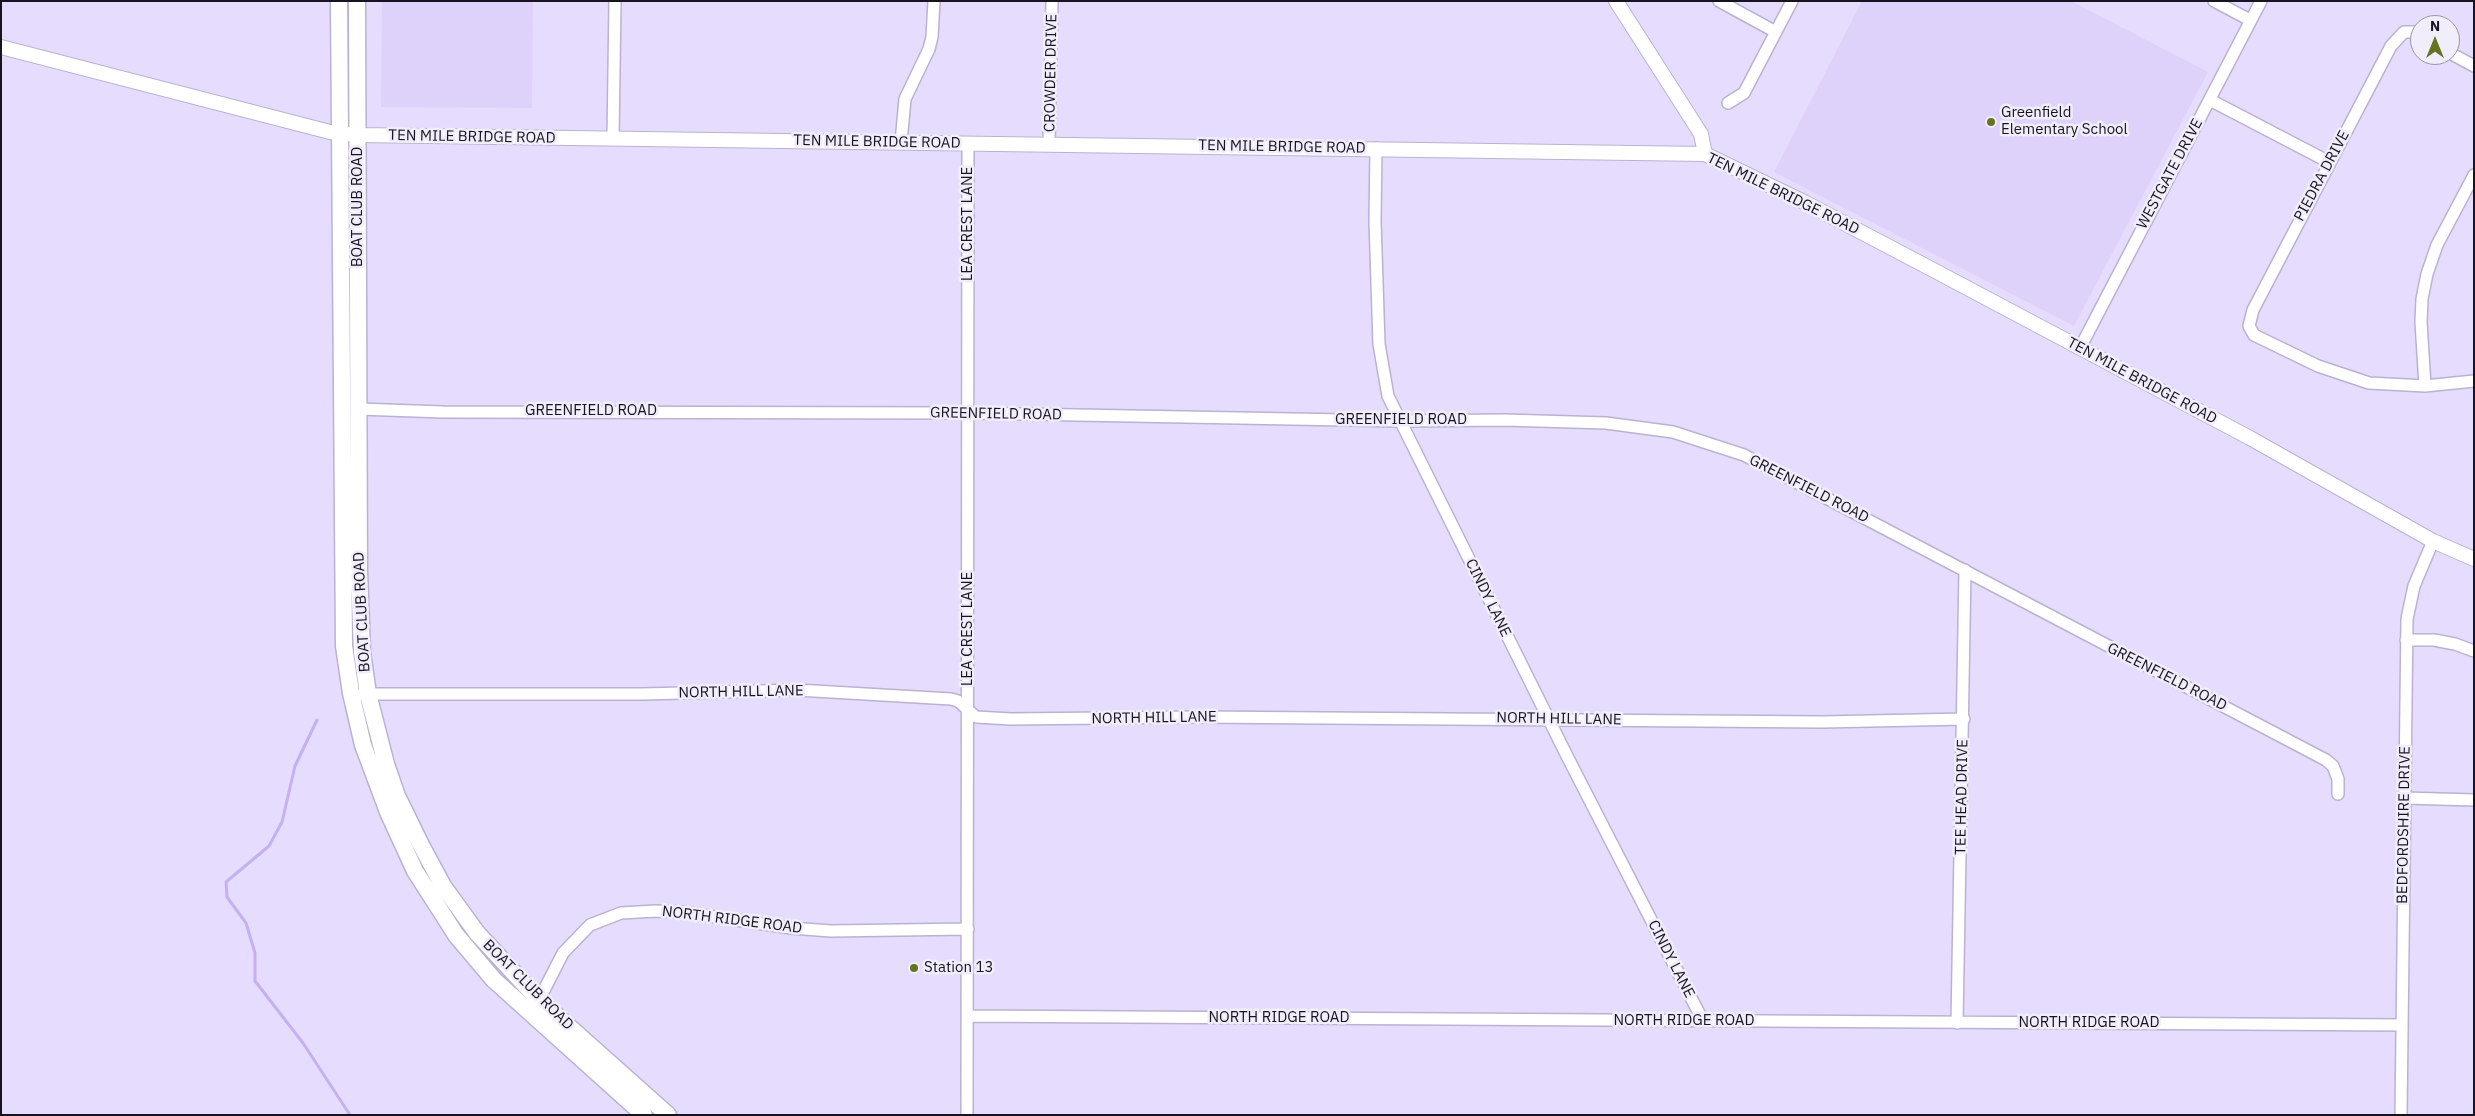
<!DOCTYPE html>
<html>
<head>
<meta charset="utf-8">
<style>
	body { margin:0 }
	#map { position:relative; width:2475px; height:1116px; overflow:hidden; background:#e6dcfd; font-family:"IBM Plex Sans",sans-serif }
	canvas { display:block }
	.frame { position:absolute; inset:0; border:2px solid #18141f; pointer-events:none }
	.north { position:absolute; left:2410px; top:15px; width:50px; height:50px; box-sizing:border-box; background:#f1edfa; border:1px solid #9a96a2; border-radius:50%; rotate:0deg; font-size:14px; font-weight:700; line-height:20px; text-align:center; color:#18141f }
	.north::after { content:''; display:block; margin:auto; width:18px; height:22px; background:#647421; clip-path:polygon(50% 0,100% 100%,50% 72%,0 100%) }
</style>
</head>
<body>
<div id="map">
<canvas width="2475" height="1116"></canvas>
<div class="frame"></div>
<div class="north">N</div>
</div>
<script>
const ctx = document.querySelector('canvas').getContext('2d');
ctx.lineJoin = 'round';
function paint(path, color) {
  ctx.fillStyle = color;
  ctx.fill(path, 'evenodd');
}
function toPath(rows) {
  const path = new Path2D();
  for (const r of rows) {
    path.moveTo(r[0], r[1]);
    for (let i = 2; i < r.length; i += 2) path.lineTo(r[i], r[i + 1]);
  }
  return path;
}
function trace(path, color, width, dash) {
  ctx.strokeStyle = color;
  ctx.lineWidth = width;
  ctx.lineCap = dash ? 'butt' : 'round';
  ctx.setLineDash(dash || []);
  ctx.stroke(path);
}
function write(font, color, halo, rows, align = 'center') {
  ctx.font = font + ' "IBM Plex Sans",sans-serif';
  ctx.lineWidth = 5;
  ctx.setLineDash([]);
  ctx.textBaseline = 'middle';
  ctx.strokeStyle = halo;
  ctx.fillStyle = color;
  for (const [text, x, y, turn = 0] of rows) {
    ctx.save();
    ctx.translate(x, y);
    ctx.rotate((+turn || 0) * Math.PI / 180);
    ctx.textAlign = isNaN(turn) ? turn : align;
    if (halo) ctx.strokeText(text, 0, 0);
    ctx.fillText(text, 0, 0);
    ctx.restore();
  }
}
paint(toPath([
	[382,1,533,1,532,108,381,107],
	[1862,1,2071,1,2208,72,2074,326,1774,172]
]), '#dfd2fa');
trace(toPath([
	[317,720,295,766,282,822,269,846,226,882,227,897,246,923,255,953,255,981,303,1043,350,1115]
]), '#c5b0f1', 3);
const minor = toPath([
	[1719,1,1776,32],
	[2214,1,2250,20],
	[2420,36,2415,32,2404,32,2391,46,2253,310,2249,326,2254,335,2318,366,2369,383,2425,386,2474,381],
	[2450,53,2474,66],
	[2210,100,2329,162],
	[1728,103,1744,93,1792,1],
	[613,139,615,1],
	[901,142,905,99,929,49,932,37,934,1],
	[1049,144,1052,1],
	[1376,148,1375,221,1379,344,1388,396,1567,756,1703,1021],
	[2080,348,2261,1],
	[2425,386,2421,322,2422,299,2427,274,2437,245,2474,175],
	[359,409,443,412,969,413,1400,421,1505,420,1606,423,1673,432,1744,455,2326,760,2333,766,2338,779,2338,794],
	[2406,640,2434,640,2455,644,2474,651],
	[362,694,643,694,797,690,951,699,958,701,976,717,1011,719,1199,717,1823,722,1964,719],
	[2405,798,2474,800],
	[539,1000,563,953,590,925,621,913,656,911,681,912,791,928,831,931,968,929],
	[967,1016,2402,1025],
	[1957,1023,1965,570],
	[967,1115,968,143],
	[2401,1115,2407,619,2414,586,2433,541]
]);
const tertiary = toPath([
	[1616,1,1701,134,1705,154],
	[1,47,330,132,358,135,1705,154,1806,203,1939,273,2250,438,2433,541,2474,559]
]);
const secondary = toPath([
	[339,1,344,646,351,693,363,745,388,812,415,871,456,935,494,980,644,1115],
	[357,1,359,571,362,652,368,694,386,764,397,796,421,845,443,886,477,933,539,1000,668,1115]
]);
trace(minor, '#bbb2d1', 14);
trace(tertiary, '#bbb2d1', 16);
trace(secondary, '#bbb2d1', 19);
trace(minor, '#fff', 11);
trace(tertiary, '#fff', 14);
trace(secondary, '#fff', 16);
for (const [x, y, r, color] of [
	[1991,122,5,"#647421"],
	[914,968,5,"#647421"]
]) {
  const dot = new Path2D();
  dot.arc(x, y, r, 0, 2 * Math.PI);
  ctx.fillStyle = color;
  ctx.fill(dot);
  trace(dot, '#f1edfa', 2);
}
write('15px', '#18141f', '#f1edfa', [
	["CROWDER DRIVE",1051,73,-89],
	["TEN MILE BRIDGE ROAD",472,137,1],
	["TEN MILE BRIDGE ROAD",877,142,1],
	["TEN MILE BRIDGE ROAD",1282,147,1],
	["WESTGATE DRIVE",2170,174,-62],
	["PIEDRA DRIVE",2322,176,-62],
	["TEN MILE BRIDGE ROAD",1783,194,26],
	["BOAT CLUB ROAD",358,207,-90],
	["LEA CREST LANE",968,224,-90],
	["TEN MILE BRIDGE ROAD",2142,381,28],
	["GREENFIELD ROAD",591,411],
	["GREENFIELD ROAD",996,414,1],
	["GREENFIELD ROAD",1401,420],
	["GREENFIELD ROAD",1809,489,27],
	["CINDY LANE",1488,598,64],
	["BOAT CLUB ROAD",362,612,-93],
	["LEA CREST LANE",968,629,-90],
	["GREENFIELD ROAD",2167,677,27],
	["NORTH HILL LANE",741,692,-1],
	["NORTH HILL LANE",1154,718,-1],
	["NORTH HILL LANE",1559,719,1],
	["TEE HEAD DRIVE",1962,797,-89],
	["BEDFORDSHIRE DRIVE",2404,825,-89],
	["NORTH RIDGE ROAD",732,920,7],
	["CINDY LANE",1671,959,63],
	["BOAT CLUB ROAD",528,985,45],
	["NORTH RIDGE ROAD",1279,1018],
	["NORTH RIDGE ROAD",1684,1021],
	["NORTH RIDGE ROAD",2089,1023]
]);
write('15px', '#18141f', '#f1edfa', [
	["Greenfield",2001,113],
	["Elementary School",2001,130],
	["Station 13",924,968]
], 'left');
</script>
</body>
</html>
